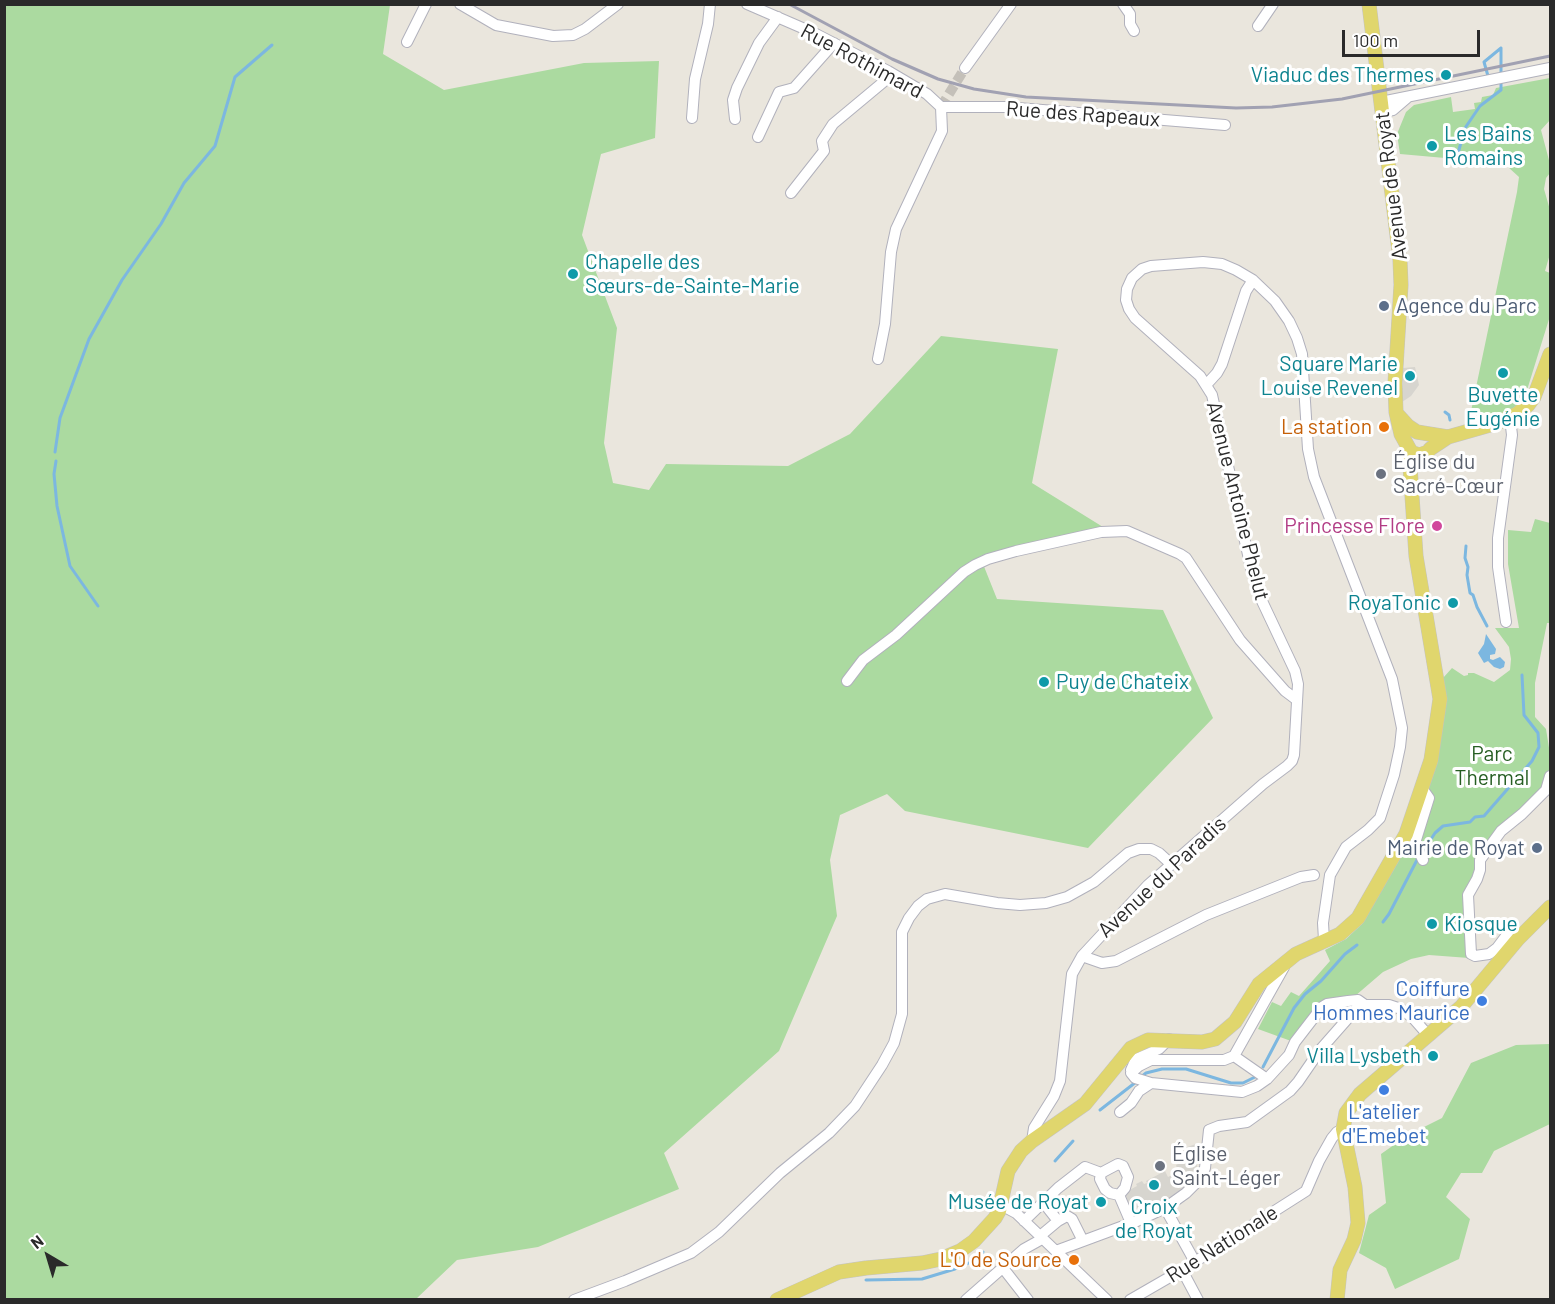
<!DOCTYPE html>
<html>
<head>
<meta charset="utf-8">
<style>
	body { margin:0 }
	#map { position:relative; width:1555px; height:1304px; overflow:hidden; background:#eae6dd; font-family:Barlow,sans-serif }
	canvas { display:block }
	.frame { position:absolute; inset:0; border:6px solid #2a2a2a; pointer-events:none }
	.north { position:absolute; left:18px; top:1226px; width:60px; height:60px; -webkit-text-stroke:4px #fff; paint-order:stroke; rotate:322deg; font-size:16px; font-weight:700; line-height:24px; text-align:center; color:#2a2a2a }
	.north::after { content:''; display:block; margin:auto; width:21px; height:27px; background:#2a2a2a; clip-path:polygon(50% 0,100% 100%,50% 72%,0 100%) }
	.scale { position:absolute; left:1342px; top:30px; width:138px; height:27px; box-sizing:border-box; border:3px solid #2a2a2a; border-top:0; padding-left:8px; font-size:18px; line-height:21px; white-space:nowrap; color:#2a2a2a; -webkit-text-stroke:4px #fff; paint-order:stroke }
</style>
</head>
<body>
<div id="map">
<canvas width="1555" height="1304"></canvas>
<div class="frame"></div>
<div class="north">N</div>
<div class="scale">100 m</div>
</div>
<script>
const ctx = document.querySelector('canvas').getContext('2d');
ctx.lineJoin = 'round';
function paint(path, color) {
  ctx.fillStyle = color;
  ctx.fill(path, 'evenodd');
}
function toPath(rows) {
  const path = new Path2D();
  for (const r of rows) {
    path.moveTo(r[0], r[1]);
    for (let i = 2; i < r.length; i += 2) path.lineTo(r[i], r[i + 1]);
  }
  return path;
}
function trace(path, color, width, dash) {
  ctx.strokeStyle = color;
  ctx.lineWidth = width;
  ctx.lineCap = dash ? 'butt' : 'round';
  ctx.setLineDash(dash || []);
  ctx.stroke(path);
}
function write(font, color, halo, rows, align = 'center') {
  ctx.font = font + ' Barlow,sans-serif';
  ctx.lineWidth = 6;
  ctx.setLineDash([]);
  ctx.textBaseline = 'middle';
  ctx.strokeStyle = halo;
  ctx.fillStyle = color;
  for (const [text, x, y, turn = 0] of rows) {
    ctx.save();
    ctx.translate(x, y);
    ctx.rotate((+turn || 0) * Math.PI / 180);
    ctx.textAlign = isNaN(turn) ? turn : align;
    if (halo) ctx.strokeText(text, 0, 0);
    ctx.fillText(text, 0, 0);
    ctx.restore();
  }
}
paint(toPath([
	[5,5,390,5,383,54,444,90,584,63,659,61,655,138,601,154,582,235,617,328,604,443,613,483,649,490,666,464,788,466,850,434,941,336,1058,349,1032,483,1103,527,981,559,997,599,1163,610,1213,718,1088,848,905,811,887,794,840,815,830,860,837,916,779,1051,664,1153,679,1189,538,1247,457,1260,416,1299,5,1300],
	[1550,78,1550,120,1541,130,1550,164,1550,173,1546,178,1544,189,1550,210,1550,254,1545,271,1550,273,1550,316,1523,403,1508,413,1470,416,1517,192,1519,177,1508,167,1490,162,1400,154,1397,134,1406,112,1414,105,1451,97,1453,112,1475,109,1474,103,1481,102,1482,97,1493,95,1496,88],
	[1535,519,1550,523,1550,623,1547,623,1535,683,1535,717,1546,729,1550,754,1550,784,1546,794,1527,816,1504,834,1485,862,1484,876,1471,896,1469,958,1429,955,1411,959,1383,972,1355,996,1331,1000,1291,1041,1258,1029,1272,1002,1281,1006,1291,992,1299,996,1330,961,1325,950,1346,939,1362,924,1409,843,1427,796,1443,678,1452,668,1464,676,1468,675,1468,673,1474,673,1494,682,1510,670,1511,659,1509,647,1495,628,1519,628,1508,564,1508,530,1531,532],
	[1550,1044,1550,1124,1494,1151,1482,1173,1461,1173,1446,1197,1470,1219,1459,1259,1395,1289,1386,1268,1359,1253,1369,1215,1386,1203,1381,1154,1408,1135,1442,1118,1471,1063,1516,1045]
]), '#abdaa0');
paint(toPath([
	[1415,367,1419,385,1411,396,1402,402,1403,368],
	[1196,1144,1197,1167,1189,1184,1177,1196,1137,1216,1133,1215,1126,1203,1124,1193,1137,1186,1136,1184,1142,1181,1144,1184,1147,1183,1146,1181,1165,1171,1168,1177,1178,1172,1176,1165,1186,1160,1181,1149]
]), '#d7d5cf');
paint(toPath([
	[1486,634,1496,649,1495,654,1490,655,1490,659,1493,660,1500,657,1505,662,1504,667,1500,669,1494,667,1488,661,1484,663,1478,653,1484,644]
]), '#7cb7e0');
trace(toPath([
	[1491,77,1488,76,1484,62,1501,48],
	[1457,157,1465,128,1480,106,1501,90,1501,48],
	[1445,412,1449,415,1450,420],
	[55,452,60,418,89,339,122,280,161,224,184,183,215,146,235,77,272,45],
	[56,461,54,474,57,506,70,566,98,606],
	[1466,546,1465,558,1468,567,1467,575,1470,593,1473,595,1477,607,1487,626],
	[1422,853,1435,833,1443,826,1470,822,1475,817,1484,816,1532,761,1539,747,1538,733,1524,715,1522,675],
	[1383,922,1389,914,1418,858],
	[1263,1067,1294,1008,1305,994,1321,981,1345,954,1357,945],
	[1141,1077,1146,1073,1162,1069,1186,1069,1231,1083,1243,1083,1255,1077],
	[1100,1110,1136,1082],
	[1055,1161,1073,1141],
	[866,1280,922,1279,955,1269,971,1262,983,1252]
]), '#7cb7e0', 3);
trace(toPath([
	[941,107,965,68]
]), '#c4c0b9', 10, [10, 5]);
const minor = toPath([
	[460,4,496,25,553,36,573,35,585,29,618,4],
	[747,4,814,33,888,71,927,94,941,107],
	[1123,4,1130,14,1130,24,1134,31],
	[1258,26,1273,4],
	[407,42,426,4],
	[965,68,1011,4],
	[1381,102,1550,68],
	[941,107,1006,107,1225,125],
	[1383,112,1393,110,1407,98],
	[692,118,695,79,708,24,710,4],
	[735,119,733,100,737,88,759,43,778,17],
	[758,137,779,92,794,88,834,43],
	[791,193,824,151,822,141,833,124,893,74],
	[878,359,885,324,891,252,896,229,942,131,941,107],
	[1206,385,1217,373,1222,364,1246,291,1253,280],
	[1506,622,1498,567,1498,538,1512,435,1510,418],
	[847,681,863,660,896,635,964,572,975,565,988,559,1016,551,1101,532,1127,531,1180,554,1186,558,1240,640,1285,691,1297,700],
	[1422,788,1429,798,1415,843,1423,860],
	[1518,939,1506,936,1497,948,1489,954,1475,956,1471,954,1468,895,1477,879,1480,870,1480,860,1501,831,1522,814,1546,790,1550,776],
	[1082,956,1102,963,1116,961,1206,915,1301,877,1314,875],
	[1234,1056,1267,1079],
	[1131,1070,1136,1059,1159,1049,1169,1039],
	[1131,1073,1135,1078,1151,1083,1242,1092,1257,1086,1267,1079,1289,1055,1295,1042,1322,1007,1327,1004,1348,1001,1358,1000,1365,1005,1389,1005,1401,1009,1413,1018,1428,1035],
	[1131,1073,1139,1066,1151,1060,1224,1060,1234,1056,1284,967],
	[1120,1112,1131,1103,1139,1091,1151,1083],
	[1032,1141,1034,1128,1054,1096,1060,1081,1072,974,1082,956,1148,885,1263,784,1287,766,1292,761,1294,755,1298,684,1295,671,1262,601,1251,568,1212,395,1200,376,1135,318,1129,309,1126,300,1127,289,1132,278,1142,269,1151,266,1203,262,1222,264,1236,270,1253,280,1275,301,1289,321,1297,338,1302,354,1308,449,1314,477,1392,679,1402,728,1400,747,1394,775,1380,818,1368,830,1346,847,1330,875,1323,923,1324,940],
	[1101,1173,1100,1179,1105,1189,1110,1193,1119,1195,1131,1223],
	[1043,1202,1058,1221],
	[1001,1205,1016,1213,1107,1300],
	[1165,1208,1195,1262],
	[1024,1221,1058,1188,1085,1167,1101,1173,1118,1164,1123,1166,1128,1177,1125,1188,1119,1195],
	[1040,1236,1058,1221,1067,1216,1072,1219,1083,1241],
	[1056,1251,1137,1221,1165,1208,1186,1193,1199,1180,1205,1168,1209,1130,1219,1126,1247,1122,1290,1091,1298,1082,1320,1050,1357,1008,1365,1005],
	[1003,1268,1028,1300],
	[1182,1270,1198,1300],
	[574,1300,625,1281,691,1253,719,1232,780,1173,829,1133,855,1106,882,1065,894,1043,902,1014,902,932,909,918,918,906,927,899,945,894,997,903,1020,905,1046,903,1067,897,1094,882,1128,853,1139,849,1151,849,1159,853,1171,864],
	[966,1300,1024,1249,1042,1239],
	[1130,1300,1182,1270,1306,1191,1319,1161,1332,1138,1337,1132,1343,1129]
]);
const major = toPath([
	[1369,4,1400,260,1401,285,1395,383,1396,412,1401,434,1411,452,1419,455,1428,452],
	[1397,414,1408,426,1417,432,1448,437],
	[1430,449,1448,437,1497,423,1517,414,1528,405,1534,397,1550,354],
	[777,1300,839,1272,866,1268,922,1263,941,1259,960,1251,974,1241,995,1218,999,1211,1008,1171,1021,1151,1032,1141,1085,1104,1131,1048,1148,1040,1202,1042,1215,1039,1235,1022,1259,984,1296,954,1340,934,1358,918,1406,834,1431,760,1440,699,1416,556,1410,466,1411,452],
	[1337,1300,1340,1270,1354,1240,1358,1223,1355,1187,1343,1129,1346,1113,1360,1094,1461,1007,1518,939,1550,907]
]);
trace(minor, '#b1b1bc', 12);
trace(major, '#c3c3c3', 15);
trace(minor, '#fff', 10);
trace(major, '#e0d66d', 14);
trace(toPath([
	[789,4,892,59,938,79,974,89,1026,97,1236,108,1272,107,1342,99,1550,56]
]), '#a1a1b2', 3);
for (const [x, y, r, color] of [
	[1446,75,6,"#0f9aa8"],
	[1432,146,6,"#0f9aa8"],
	[573,274,6,"#0f9aa8"],
	[1384,306,6,"#5c6f8a"],
	[1503,373,6,"#0f9aa8"],
	[1410,376,6,"#0f9aa8"],
	[1384,427,6,"#e8710a"],
	[1381,474,6,"#6b7280"],
	[1437,526,6,"#d1479c"],
	[1453,603,6,"#0f9aa8"],
	[1044,682,6,"#0f9aa8"],
	[1537,848,6,"#5c6f8a"],
	[1432,924,6,"#0f9aa8"],
	[1482,1001,6,"#3f7fe0"],
	[1433,1056,6,"#0f9aa8"],
	[1384,1090,6,"#3f7fe0"],
	[1160,1166,6,"#6b7280"],
	[1154,1185,6,"#0f9aa8"],
	[1101,1202,6,"#0f9aa8"],
	[1074,1260,6,"#e8710a"]
]) {
  const dot = new Path2D();
  dot.arc(x, y, r, 0, 2 * Math.PI);
  ctx.fillStyle = color;
  ctx.fill(dot);
  trace(dot, '#fff', 2);
}
write('21px', '#2a2a2a', '#fff', [
	["Rue Rothimard",862,61,28],
	["Rue des Rapeaux",1083,114,4],
	["Avenue de Royat",1391,186,-97],
	["Avenue Antoine Phelut",1238,501,76],
	["Avenue du Paradis",1162,877,-43],
	["Rue Nationale",1222,1244,-32]
]);
write('21px', '#0d838f', '#fff', [
	["Viaduc des Thermes",1434,75],
	["Les Bains",1444,134,"left"],
	["Romains",1444,158,"left"],
	["Chapelle des",585,262,"left"],
	["Sœurs-de-Sainte-Marie",585,286,"left"],
	["Square Marie",1398,364],
	["Louise Revenel",1398,388],
	["Buvette",1503,395,"center"],
	["Eugénie",1503,419,"center"],
	["RoyaTonic",1441,603],
	["Puy de Chateix",1056,682,"left"],
	["Kiosque",1444,924,"left"],
	["Villa Lysbeth",1421,1056],
	["Musée de Royat",1089,1202],
	["Croix",1154,1207,"center"],
	["de Royat",1154,1231,"center"]
], 'right');
write('21px', '#4e5e75', '#fff', [
	["Agence du Parc",1396,306],
	["Mairie de Royat",1525,848,"right"]
], 'left');
write('21px', '#c56008', '#fff', [
	["La station",1372,427],
	["L'O de Source",1062,1260]
], 'right');
write('21px', '#5b616d', '#fff', [
	["Église du",1393,462],
	["Sacré-Cœur",1393,486],
	["Église",1172,1154],
	["Saint-Léger",1172,1178]
], 'left');
write('21px', '#b23c85', '#fff', [
	["Princesse Flore",1425,526]
], 'right');
write('21px', '#265e22', '#fff', [
	["Parc",1492,754],
	["Thermal",1492,778]
]);
write('21px', '#366cbe', '#fff', [
	["Coiffure",1470,989],
	["Hommes Maurice",1470,1013],
	["L'atelier",1384,1112,"center"],
	["d'Emebet",1384,1136,"center"]
], 'right');
</script>
</body>
</html>
